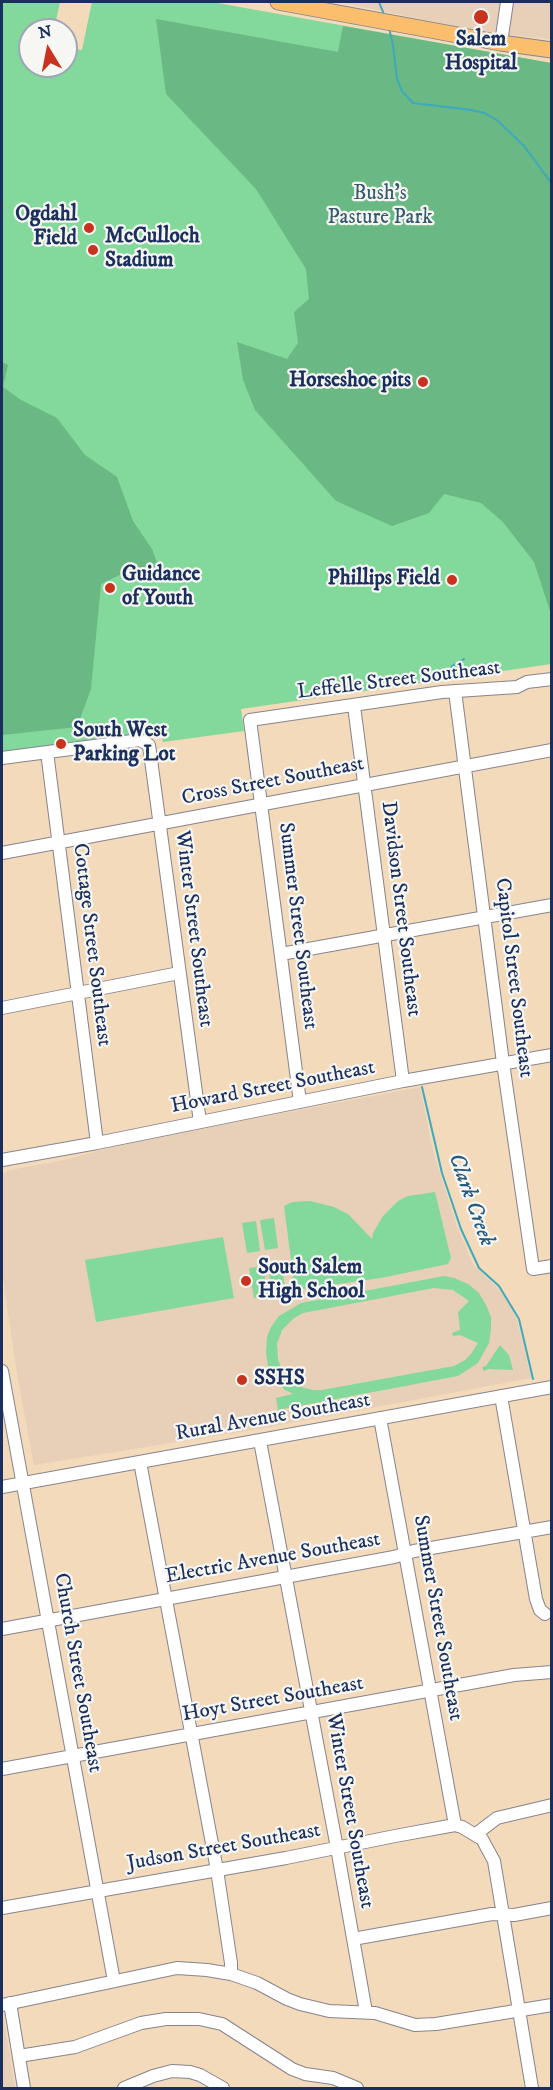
<!DOCTYPE html>
<html>
<head>
<meta charset="utf-8">
<style>
	body { margin:0 }
	#map { position:relative; width:553px; height:2090px; overflow:hidden; background:#f3daba; font-family:"IM FELL DW Pica",serif }
	canvas { display:block }
	.frame { position:absolute; inset:0; border:3px solid #1b2f5e; pointer-events:none }
	.north { position:absolute; left:18px; top:18px; width:60px; height:60px; box-sizing:border-box; background:#f6f6f2; border:2px solid #9ea6b7; border-radius:50%; rotate:350deg; font-size:16px; font-weight:700; line-height:24px; text-align:center; color:#1b2f5e }
	.north::after { content:''; display:block; margin:auto; width:21px; height:27px; background:#c8321e; clip-path:polygon(50% 0,100% 100%,50% 72%,0 100%) }
</style>
</head>
<body>
<div id="map">
<canvas width="553" height="2090"></canvas>
<div class="frame"></div>
<div class="north">N</div>
</div>
<script>
const ctx = document.querySelector('canvas').getContext('2d');
ctx.lineJoin = 'round';
function paint(path, color) {
  ctx.fillStyle = color;
  ctx.fill(path, 'evenodd');
}
function toPath(rows) {
  const path = new Path2D();
  for (const r of rows) {
    path.moveTo(r[0], r[1]);
    for (let i = 2; i < r.length; i += 2) path.lineTo(r[i], r[i + 1]);
  }
  return path;
}
function trace(path, color, width, dash) {
  ctx.strokeStyle = color;
  ctx.lineWidth = width;
  ctx.lineCap = dash ? 'butt' : 'round';
  ctx.setLineDash(dash || []);
  ctx.stroke(path);
}
function write(font, color, halo, rows, align = 'center') {
  ctx.font = font + ' "IM FELL DW Pica",serif';
  ctx.lineWidth = 4.5;
  ctx.setLineDash([]);
  ctx.textBaseline = 'middle';
  ctx.strokeStyle = halo;
  ctx.fillStyle = color;
  for (const [text, x, y, turn = 0] of rows) {
    ctx.save();
    ctx.translate(x, y);
    ctx.rotate((+turn || 0) * Math.PI / 180);
    ctx.textAlign = isNaN(turn) ? turn : align;
    if (halo) ctx.strokeText(text, 0, 0);
    ctx.fillText(text, 0, 0);
    ctx.restore();
  }
}
paint(toPath([
	[339,2,551,2,551,39,483,32],
	[420,1087,433,1151,457,1227,474,1266,497,1287,508,1301,517,1320,531,1378,264,1428,34,1465,17,1374,2,1271,2,1174,10,1170,60,1161,133,1142],
	[3,2014,15,2088,2,2088,2,2015]
]), '#e7cfb8');
paint(toPath([
	[2,2,60,2,54,30,30,30,30,66,66,66,66,48,82,50,92,2,212,2,551,63,551,664,241,709,244,731,163,742,161,734,2,754],
	[435,1192,451,1258,448,1264,381,1278,303,1289,294,1283,284,1206,292,1202,310,1201,334,1207,348,1214,372,1239,373,1233,383,1216,398,1201,408,1196],
	[274,1218,278,1248,265,1250,260,1220],
	[256,1221,260,1251,247,1253,242,1223],
	[223,1237,234,1298,96,1322,85,1260],
	[281,1263,286,1293,272,1295,268,1265],
	[263,1266,268,1296,254,1298,249,1268],
	[444,1276,454,1278,468,1284,479,1293,486,1305,491,1317,491,1330,489,1343,478,1363,458,1376,278,1410,276,1398,293,1394,285,1390,275,1380,268,1367,266,1352,267,1337,271,1327,279,1316,301,1303],
	[434,1288,453,1290,469,1301,458,1312,460,1330,452,1333,453,1336,460,1335,478,1343,471,1354,465,1360,454,1366,322,1390,313,1390,301,1387,290,1380,282,1371,278,1359,277,1344,282,1330,294,1318,303,1313],
	[500,1345,509,1355,513,1370,488,1369,484,1371,482,1367,486,1366]
]), '#83d89b');
paint(toPath([
	[156,19,338,52,343,26,551,63,551,614,534,562,503,522,481,503,444,494,429,513,392,526,336,501,255,410,243,380,237,342,287,359,298,343,294,312,309,299,306,269,256,189,166,94],
	[2,362,8,365,3,387,21,400,57,418,85,455,117,477,133,521,152,549,160,570,134,568,101,584,91,689,77,727,2,735]
]), '#6ab883');
trace(toPath([
	[379,2,385,17],
	[389,28,393,45,397,79,402,91,413,103,471,110,485,113,498,121,524,146,552,184],
	[448,677,452,666,464,659],
	[422,1087,442,1173,461,1229,479,1268,499,1286,519,1319,533,1379]
]), '#3da9bd', 2);
const minor = toPath([
	[501,43,507,2],
	[455,691,503,1063,533,1269,552,1266],
	[354,706,403,1081],
	[47,752,97,1143],
	[2,758,140,740,149,745,200,1122],
	[2,853,552,750],
	[281,954,552,905],
	[2,1008,179,973],
	[300,1102,250,720,442,692,517,687,527,682,552,679],
	[2,1160,97,1143,403,1081,552,1055],
	[2,1371,114,1981],
	[501,1396,536,1599,540,1610,545,1614],
	[380,1418,455,1825],
	[260,1441,337,1848,366,2012],
	[140,1462,217,1870,231,1963,231,1974],
	[2,1487,552,1387],
	[2,1629,394,1557,414,1551,552,1527],
	[2,1769,514,1675,552,1672],
	[476,1834,497,1818,552,1805],
	[2,1908,286,1858,395,1836,455,1825,462,1827,482,1839,494,1861,532,2088],
	[353,1939,492,1914,514,1915,552,1908],
	[10,2003,24,2088],
	[2,2005,177,1968,207,1970,231,1974,257,1983,287,1999,300,2004,329,2011,375,2013,415,2025,436,2024,552,2005],
	[19,2056,75,2047,141,2023,166,2019,199,2019,222,2024,292,2069,305,2074,333,2078,357,2088],
	[124,2088,153,2076,172,2071,190,2072,200,2075,223,2088]
]);
const major = toPath([
	[278,2,501,43,552,50]
]);
trace(minor, '#87848c', 14);
trace(major, '#87848c', 17);
trace(minor, '#fff', 12);
trace(major, '#fabe6d', 15);
for (const [x, y, r, color] of [
	[481,17,8,"#c8321e"],
	[89,228,6,"#c8321e"],
	[93,250,6,"#c8321e"],
	[423,382,6,"#c8321e"],
	[452,580,6,"#c8321e"],
	[110,588,6,"#c8321e"],
	[61,744,6,"#c8321e"],
	[246,1281,6,"#c8321e"],
	[242,1380,6,"#c8321e"]
]) {
  const dot = new Path2D();
  dot.arc(x, y, r, 0, 2 * Math.PI);
  ctx.fillStyle = color;
  ctx.fill(dot);
  trace(dot, '#f6f6f2', 2);
}
write('bold 21px', '#1b2f5e', '#f6f6f2', [
	["Salem",481,41,"center"],
	["Hospital",481,65,"center"],
	["Ogdahl",77,216,"right"],
	["Field",77,240,"right"],
	["McCulloch",105,238],
	["Stadium",105,262],
	["Horseshoe pits",411,382,"right"],
	["Guidance",122,576],
	["of Youth",122,600],
	["Phillips Field",440,580,"right"],
	["South West",73,732],
	["Parking Lot",73,756],
	["South Salem",258,1269],
	["High School",258,1293],
	["SSHS",254,1380]
], 'left');
write('21px', '#35596d', '#f6f6f2', [
	["Bush's",380,195],
	["Pasture Park",380,219]
]);
write('21px', '#1b2f5e', '#f6f6f2', [
	["Leffelle Street Southeast",399,681,-7],
	["Cross Street Southeast",273,782,-11],
	["Davidson Street Southeast",400,909,83],
	["Summer Street Southeast",297,926,83],
	["Winter Street Southeast",193,929,83],
	["Cottage Street Southeast",91,945,83],
	["Capitol Street Southeast",513,978,83],
	["Howard Street Southeast",273,1088,-11],
	["Rural Avenue Southeast",273,1418,-10],
	["Electric Avenue Southeast",273,1559,-10],
	["Summer Street Southeast",437,1618,80],
	["Church Street Southeast",77,1673,80],
	["Hoyt Street Southeast",273,1700,-10],
	["Winter Street Southeast",349,1811,80],
	["Judson Street Southeast",224,1848,-10]
]);
write('italic 22px', '#275a7f', '#f6f6f2', [
	["Clark Creek",470,1200,70]
]);
</script>
</body>
</html>
